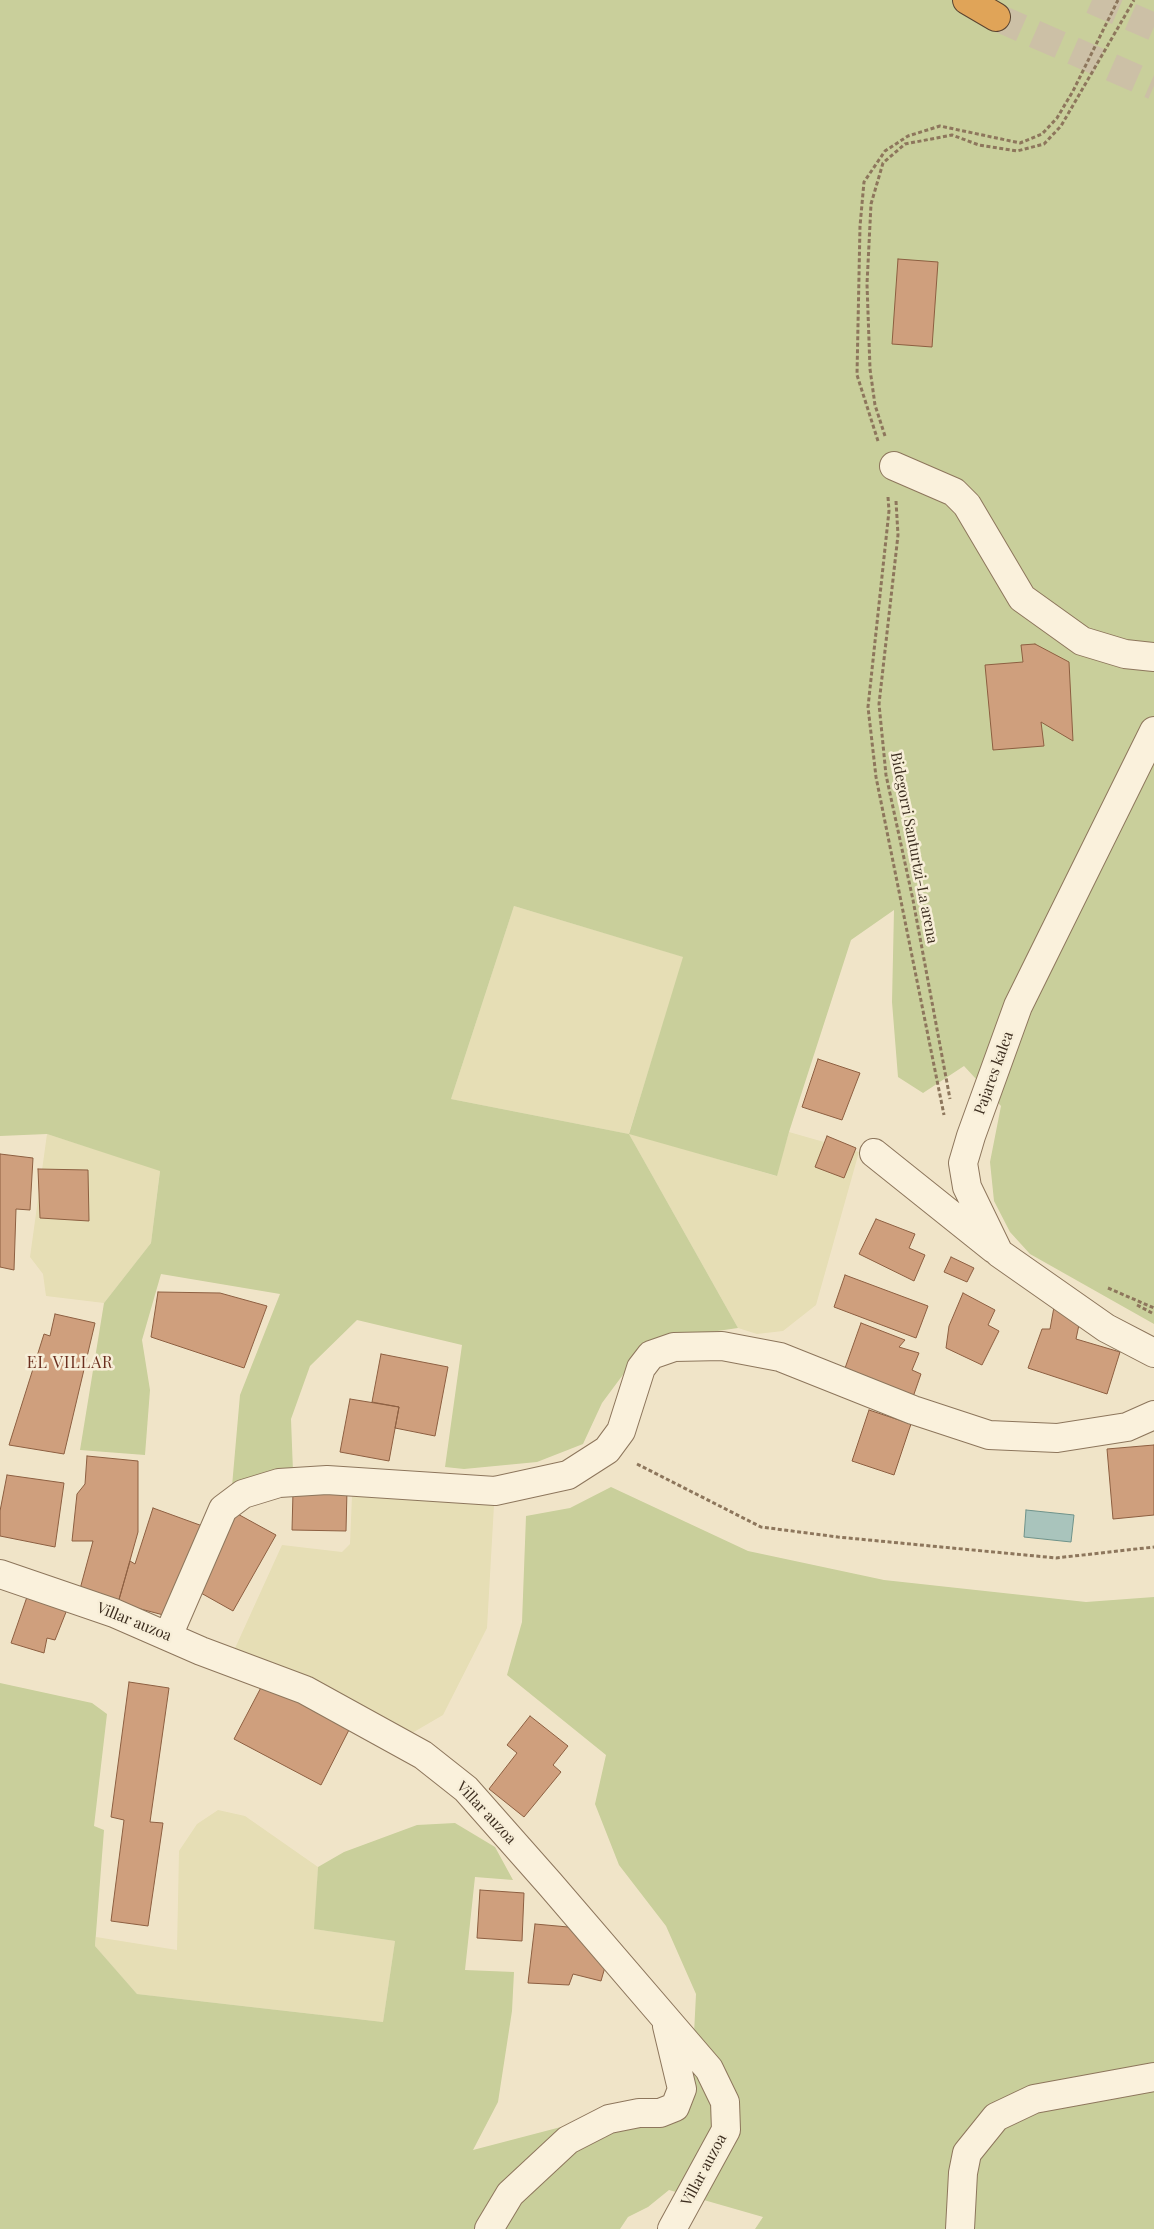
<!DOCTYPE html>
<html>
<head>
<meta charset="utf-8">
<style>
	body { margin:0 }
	canvas { display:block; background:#f0e4c8 }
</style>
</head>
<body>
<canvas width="1154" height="2229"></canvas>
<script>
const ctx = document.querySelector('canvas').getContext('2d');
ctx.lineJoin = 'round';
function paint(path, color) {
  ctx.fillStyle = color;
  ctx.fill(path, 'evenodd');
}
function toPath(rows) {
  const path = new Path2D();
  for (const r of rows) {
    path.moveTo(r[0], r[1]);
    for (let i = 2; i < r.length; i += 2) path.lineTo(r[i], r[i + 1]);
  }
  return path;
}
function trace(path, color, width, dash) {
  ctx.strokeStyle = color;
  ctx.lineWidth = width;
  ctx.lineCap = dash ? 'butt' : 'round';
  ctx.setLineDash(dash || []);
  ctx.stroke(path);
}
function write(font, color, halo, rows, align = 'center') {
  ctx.font = font + ' "Playfair Display",serif';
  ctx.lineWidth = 5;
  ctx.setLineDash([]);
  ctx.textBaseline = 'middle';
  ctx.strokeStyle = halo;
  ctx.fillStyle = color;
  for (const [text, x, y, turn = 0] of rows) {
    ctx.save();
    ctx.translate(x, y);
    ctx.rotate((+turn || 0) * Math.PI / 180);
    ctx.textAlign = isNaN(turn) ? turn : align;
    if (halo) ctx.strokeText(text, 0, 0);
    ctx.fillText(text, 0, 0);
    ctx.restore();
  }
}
paint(toPath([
	[514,906,684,957,629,1133,776,1176,789,1132,859,1152,816,1305,783,1331,757,1334,738,1328,629,1134,451,1099],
	[47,1134,160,1170,151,1243,104,1303,46,1296,43,1274,30,1257],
	[352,1496,494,1505,487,1628,443,1715,407,1736,231,1657,282,1545,342,1552,350,1544],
	[218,1810,245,1816,318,1867,315,1929,395,1941,383,2022,137,1994,95,1946,96,1937,177,1950,179,1851,197,1824]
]), '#e6deb5');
paint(toPath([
	[0,0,1154,0,1154,1324,1030,1254,1010,1232,994,1201,990,1162,1001,1106,964,1066,923,1093,898,1077,892,1002,894,910,851,940,789,1132,777,1176,629,1134,738,1328,648,1341,602,1403,583,1444,537,1462,464,1469,445,1467,462,1345,357,1320,310,1366,291,1419,293,1472,232,1486,240,1395,280,1294,161,1274,142,1340,150,1390,145,1455,80,1450,104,1303,151,1243,160,1171,47,1134,0,1136],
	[514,906,683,957,629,1134,451,1099],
	[611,1487,748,1551,884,1580,1086,1602,1154,1597,1154,2229,755,2229,763,2217,669,2190,648,2207,628,2217,620,2229,0,2229,0,1683,92,1703,107,1714,94,1826,104,1830,95,1946,137,1994,383,2022,395,1941,314,1929,318,1867,344,1852,417,1825,455,1823,495,1847,513,1880,475,1877,465,1970,514,1972,512,2011,498,2102,473,2150,691,2093,696,1994,666,1926,619,1865,595,1804,606,1755,507,1675,522,1622,526,1516,570,1508]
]), '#c9cf9b');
const water = toPath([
	[1026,1510,1074,1515,1071,1542,1024,1537,1026,1510]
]);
paint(water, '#a9c4bc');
trace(water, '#6f938a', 1);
const building = toPath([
	[898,259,938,262,932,347,892,344,898,259],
	[1035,644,1069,662,1073,741,1041,722,1044,746,993,750,985,665,1023,662,1021,645,1035,644],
	[818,1059,860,1073,842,1120,802,1107,818,1059],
	[827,1136,856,1148,844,1178,815,1167,827,1136],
	[0,1154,33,1158,30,1210,16,1209,14,1270,0,1267,0,1154],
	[38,1169,88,1170,89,1221,40,1218,38,1169],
	[876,1219,915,1234,909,1248,925,1255,914,1281,859,1254,876,1219],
	[951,1257,974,1268,967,1282,944,1272,951,1257],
	[845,1275,928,1306,916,1338,834,1307,845,1275],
	[158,1292,220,1293,267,1306,244,1368,151,1337,158,1292],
	[963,1293,995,1310,988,1325,999,1331,982,1365,946,1348,949,1326,963,1293],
	[1054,1307,1080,1320,1076,1339,1120,1352,1107,1394,1028,1368,1042,1329,1050,1329,1054,1307],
	[55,1314,95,1323,64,1454,9,1445,44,1334,50,1336,55,1314],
	[861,1323,905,1340,899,1347,919,1353,912,1370,921,1374,913,1397,844,1371,861,1323],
	[381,1354,448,1367,435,1436,395,1428,399,1407,372,1402,381,1354],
	[350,1399,399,1407,389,1461,340,1452,350,1399],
	[869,1410,911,1424,894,1475,852,1461,869,1410],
	[1154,1445,1154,1515,1113,1519,1107,1449,1154,1445],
	[87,1456,138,1461,138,1532,118,1603,80,1589,93,1541,72,1541,77,1494,85,1484,87,1456],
	[7,1475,64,1483,55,1547,0,1536,0,1511,7,1475],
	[347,1490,346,1531,292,1530,293,1492,347,1490],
	[153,1508,208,1528,171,1617,118,1603,130,1561,135,1564,153,1508],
	[234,1512,276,1535,233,1611,192,1588,234,1512],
	[28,1594,68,1607,55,1640,47,1638,44,1653,11,1643,28,1594],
	[266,1678,352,1724,321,1785,234,1739,266,1678],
	[129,1682,169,1688,150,1822,163,1823,148,1926,111,1921,124,1820,111,1817,129,1682],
	[530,1716,568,1746,553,1765,561,1772,524,1817,489,1789,517,1753,507,1745,530,1716],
	[480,1890,524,1893,522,1941,477,1938,480,1890],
	[535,1924,579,1928,607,1960,601,1981,573,1974,569,1985,528,1983,535,1924]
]);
paint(building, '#cf9f7d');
trace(building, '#8d5f41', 1);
trace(toPath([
	[1092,0,1154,27],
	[996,17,1154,86]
]), '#ccc0a6', 28, [28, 14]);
const minor = toPath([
	[894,466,954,492,967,505,1022,598,1082,641,1125,654,1154,657],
	[1154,731,1018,1006,971,1136,963,1163,967,1187,999,1253,1106,1328,1154,1353],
	[874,1153,994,1249],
	[0,1574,114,1613,201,1651,305,1690,423,1755,466,1789,550,1884,709,2069,725,2102,726,2130,672,2229],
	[168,1636,223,1509,243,1494,279,1483,327,1480,495,1491,568,1475,607,1450,621,1431,641,1368,651,1355,674,1347,722,1346,780,1357,913,1410,989,1435,1057,1438,1127,1427,1154,1415],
	[489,2229,510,2194,568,2140,609,2119,639,2113,660,2113,675,2107,682,2089,667,2026],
	[960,2229,963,2173,967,2153,996,2117,1034,2099,1154,2077]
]);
const highway = toPath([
	[967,0,996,17]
]);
trace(minor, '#8d765c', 30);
trace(highway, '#5b4430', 30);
trace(toPath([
	[885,436,875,405,870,369,867,284,871,204,883,163,905,144,952,135,979,145,1017,151,1044,144,1061,126,1134,0],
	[878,441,857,375,860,226,864,182,885,151,908,136,940,126,1020,143,1042,134,1057,118,1073,91,1118,0],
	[888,497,889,511,868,707,876,777,944,1115],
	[896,501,898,535,879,704,886,775,913,900,950,1099],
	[1108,1288,1154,1308],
	[1137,1305,1154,1314],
	[637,1464,761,1527,838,1537,1056,1558,1154,1547]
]), '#8d765c', 3, [4, 2.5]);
trace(minor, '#faf1dc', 28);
trace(highway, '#e0a458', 28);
write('15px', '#3d2e20', '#f7eed8', [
	["Bidegorri Santurtzi-La arena",914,848,79],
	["Pajares kalea",994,1073,-70],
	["Villar auzoa",134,1622,22],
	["Villar auzoa",486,1813,47],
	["Villar auzoa",704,2170,-62]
]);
ctx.letterSpacing = '1px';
write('16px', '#6b2e1e', '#f7eed8', [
	["EL VILLAR",70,1363]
]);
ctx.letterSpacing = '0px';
</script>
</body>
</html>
